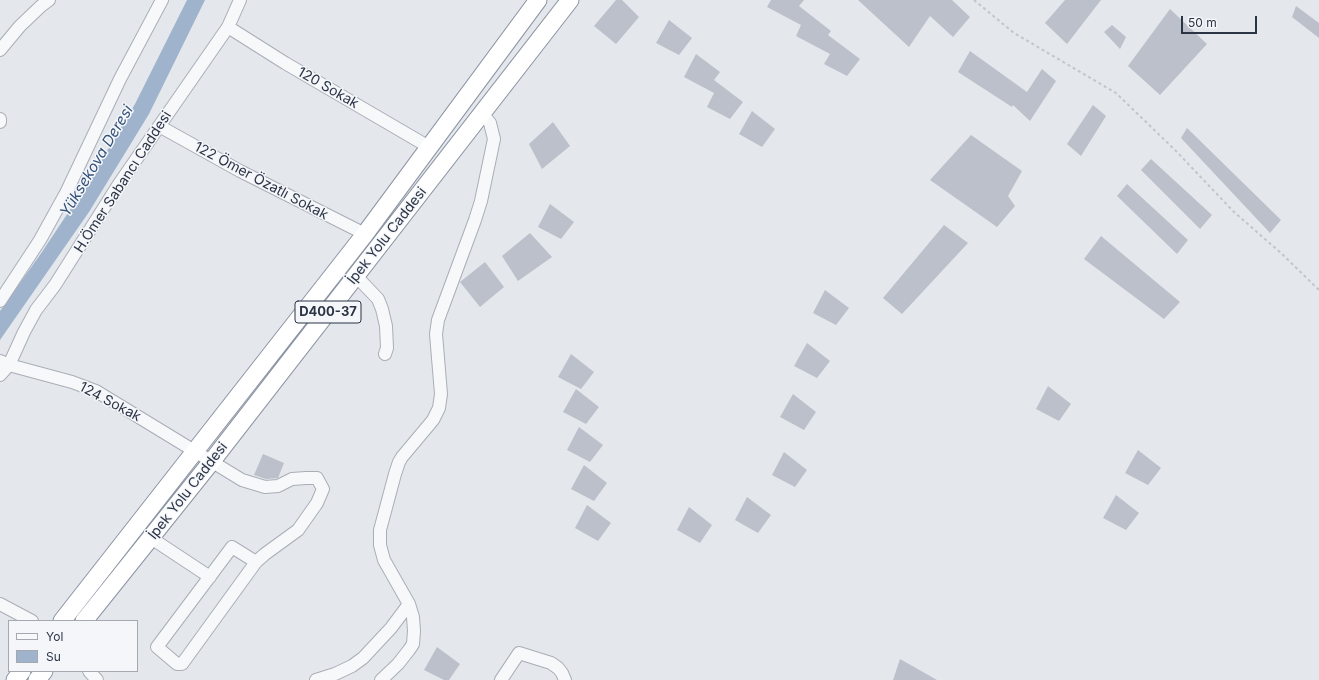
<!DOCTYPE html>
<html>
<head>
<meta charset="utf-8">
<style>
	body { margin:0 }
	#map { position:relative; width:1319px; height:680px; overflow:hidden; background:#e4e7ec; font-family:Inter,sans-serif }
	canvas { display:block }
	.legend { position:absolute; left:8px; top:620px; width:130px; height:52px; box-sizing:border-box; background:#f4f6f9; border:1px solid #a4a8b1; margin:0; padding:5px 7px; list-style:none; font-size:12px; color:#2b3445 }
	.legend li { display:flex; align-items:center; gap:8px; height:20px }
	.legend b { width:20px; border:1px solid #a4a8b1 }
	.scale { position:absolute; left:1181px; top:16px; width:76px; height:18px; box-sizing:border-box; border:2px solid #2b3445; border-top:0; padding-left:5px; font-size:12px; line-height:14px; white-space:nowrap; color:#2b3445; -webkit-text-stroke:3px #f4f6f9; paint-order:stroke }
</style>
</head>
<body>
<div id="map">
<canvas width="1319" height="680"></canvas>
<ul class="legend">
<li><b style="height:5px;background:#f7f8fa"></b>Yol</li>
<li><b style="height:11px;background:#9fb4cc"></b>Su</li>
</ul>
<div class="scale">50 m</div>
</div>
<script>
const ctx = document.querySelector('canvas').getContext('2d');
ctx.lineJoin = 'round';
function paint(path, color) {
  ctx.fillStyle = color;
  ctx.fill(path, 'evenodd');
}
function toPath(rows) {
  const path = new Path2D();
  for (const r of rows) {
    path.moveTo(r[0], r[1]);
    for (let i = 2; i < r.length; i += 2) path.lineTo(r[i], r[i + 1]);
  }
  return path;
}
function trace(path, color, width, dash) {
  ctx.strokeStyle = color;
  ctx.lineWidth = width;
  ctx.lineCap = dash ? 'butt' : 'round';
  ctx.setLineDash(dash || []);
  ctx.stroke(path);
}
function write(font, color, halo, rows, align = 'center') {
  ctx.font = font + ' Inter,sans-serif';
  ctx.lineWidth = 3;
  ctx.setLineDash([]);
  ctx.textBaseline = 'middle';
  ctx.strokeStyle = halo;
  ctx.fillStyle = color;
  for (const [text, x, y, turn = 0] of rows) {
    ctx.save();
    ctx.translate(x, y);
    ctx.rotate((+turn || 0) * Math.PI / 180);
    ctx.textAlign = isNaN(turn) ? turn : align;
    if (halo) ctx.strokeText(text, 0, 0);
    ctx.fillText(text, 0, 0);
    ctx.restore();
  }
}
paint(toPath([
	[187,0,205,0,149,114,89,212,0,340,0,311,42,252,91,178,135,104]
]), '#9fb4cc');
paint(toPath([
	[616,0,622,0,639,17,616,44,594,26],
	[771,0,804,0,799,6,831,31,828,35,860,59,847,76,824,64,830,54,796,36,801,25,767,7],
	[858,0,952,0,970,17,953,37,930,16,909,47],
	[1065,0,1101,0,1067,44,1045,23],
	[1296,6,1319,23,1319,38,1292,17],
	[1170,9,1207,44,1160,95,1128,66],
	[669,20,692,38,679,55,656,43],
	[1112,25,1126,37,1120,49,1104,32],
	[970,51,1027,92,1042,69,1056,81,1030,121,1013,105,1012,107,958,72],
	[696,54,720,72,714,80,743,102,730,119,707,107,714,93,684,77],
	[1093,105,1106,116,1081,156,1067,144],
	[752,111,775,129,762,147,739,134],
	[553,122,570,146,542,169,529,144],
	[1187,128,1281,220,1270,233,1181,138],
	[971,135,1022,171,1008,196,1015,206,997,227,930,180],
	[1151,159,1212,215,1200,229,1141,170],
	[1127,184,1188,240,1177,254,1117,196],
	[550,204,574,222,561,239,538,227],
	[944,225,968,243,902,314,883,298],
	[530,233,552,257,518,281,502,256],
	[1101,236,1180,302,1164,319,1084,259],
	[485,262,504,287,480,307,460,282],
	[825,290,849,308,836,325,813,313],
	[807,343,830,361,817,378,794,366],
	[571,354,594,372,581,389,558,377],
	[1048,386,1071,404,1059,421,1036,409],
	[576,389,599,407,586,424,563,412],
	[793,394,816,412,804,430,780,417],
	[579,427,603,445,590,462,567,450],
	[1138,450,1161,468,1148,485,1125,473],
	[784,452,807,470,795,487,772,475],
	[263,454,284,463,278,478,266,479,254,475],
	[584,465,607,483,594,501,571,489],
	[1116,495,1139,513,1126,530,1103,518],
	[747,497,771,515,758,533,735,520],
	[587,505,611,523,598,541,575,528],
	[689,507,712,525,700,543,677,530],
	[437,647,460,664,449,680,444,680,424,670],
	[900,659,937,680,893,680]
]), '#bbc0ca');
const minor = toPath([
	[228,27,285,63,429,147],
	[0,50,20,26,41,6,49,0],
	[0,119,0,122],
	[159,126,240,171,365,234],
	[356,276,378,299,382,309,386,326,387,348,385,354],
	[0,301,40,240,66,193,120,79,162,0],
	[0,361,9,365,72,382,96,391,242,480,265,487,278,486,292,479,306,478,317,478,323,489,317,503,298,530,265,554,256,562,182,664,177,664,157,647,232,547,256,562],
	[0,375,9,365,24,332,36,310,55,285,119,184,228,27,240,0],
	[151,538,210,577],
	[0,604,32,621],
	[89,671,97,680],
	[316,680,335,674,352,666,363,658,391,628,409,604],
	[381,680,398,664,409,650,413,644,414,631,413,617,409,604,384,560,380,545,380,530,395,474,399,462,402,457,433,420,439,408,441,394,436,334,438,320,475,220,481,201,494,139,490,123,482,113],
	[501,680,519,653,551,663,558,668,562,673,565,680]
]);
const highway = toPath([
	[62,621,365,234,538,0],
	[84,621,212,461,570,0],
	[15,680,22,671],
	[37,680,44,671]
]);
trace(minor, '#a9aeb7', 14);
trace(highway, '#8b94a3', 19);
trace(toPath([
	[974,0,1014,33,1116,93,1176,151,1233,211,1282,254,1319,290]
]), '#c2c5cb', 2, [3, 3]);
trace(minor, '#f7f8fa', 12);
trace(highway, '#fff', 17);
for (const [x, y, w] of [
	[328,312,66]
]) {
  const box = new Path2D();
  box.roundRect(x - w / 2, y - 11, w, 22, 3);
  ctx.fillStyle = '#f4f6f9';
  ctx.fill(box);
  trace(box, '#2b3445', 1);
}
write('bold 13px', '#2b3445', null, [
	["D400-37",328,312]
]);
write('14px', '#2b3445', '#f4f6f9', [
	["120 Sokak",328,88,30],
	["122 Ömer Özatlı Sokak",261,181,28],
	["H.Ömer Sabancı Caddesi",123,182,-57],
	["İpek Yolu Caddesi",387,236,-52],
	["124 Sokak",110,402,28],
	["İpek Yolu Caddesi",188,491,-52]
]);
write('italic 15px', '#34527a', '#f4f6f9', [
	["Yüksekova Deresi",97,161,-59]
]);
</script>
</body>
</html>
